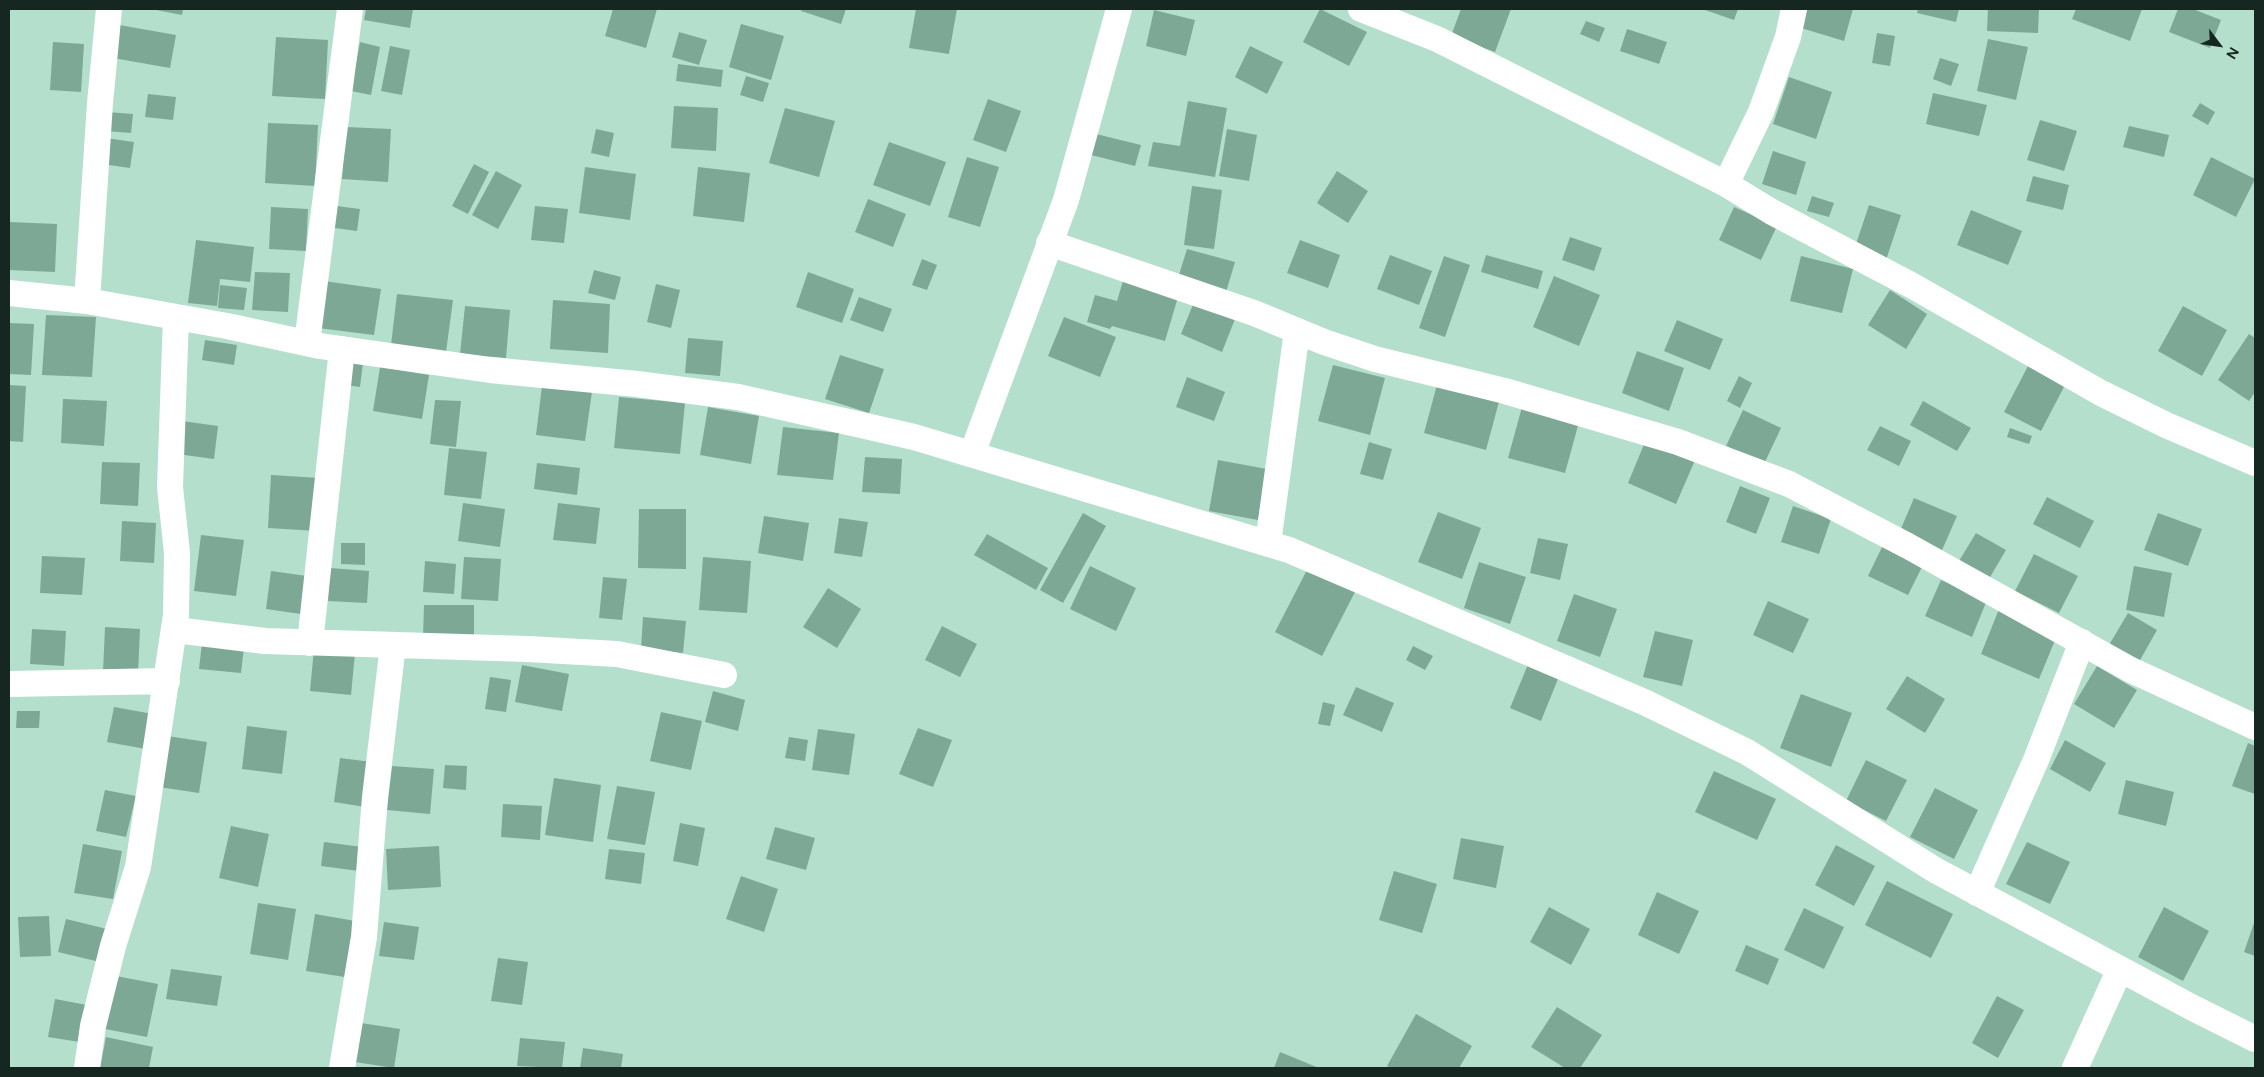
<!DOCTYPE html>
<html>
<head>
<meta charset="utf-8">
<style>
	body { margin:0 }
	#map { position:relative; width:2264px; height:1077px; overflow:hidden; background:#b4dfcc; font-family:Figtree,sans-serif }
	canvas { display:block }
	.frame { position:absolute; inset:0; border:10px solid #162620; pointer-events:none }
	.north { position:absolute; left:2194px; top:20px; width:50px; height:50px; -webkit-text-stroke:4px #b4dfcc; paint-order:stroke; rotate:121deg; font-size:14px; font-weight:700; line-height:20px; text-align:center; color:#162620 }
	.north::after { content:''; display:block; margin:auto; width:18px; height:22px; background:#162620; clip-path:polygon(50% 0,100% 100%,50% 72%,0 100%) }
</style>
</head>
<body>
<div id="map">
<canvas width="2264" height="1077"></canvas>
<div class="frame"></div>
<div class="north">N</div>
</div>
<script>
const ctx = document.querySelector('canvas').getContext('2d');
ctx.lineJoin = 'round';
function paint(path, color) {
  ctx.fillStyle = color;
  ctx.fill(path, 'evenodd');
}
function toPath(rows) {
  const path = new Path2D();
  for (const r of rows) {
    path.moveTo(r[0], r[1]);
    for (let i = 2; i < r.length; i += 2) path.lineTo(r[i], r[i + 1]);
  }
  return path;
}
function trace(path, color, width, dash) {
  ctx.strokeStyle = color;
  ctx.lineWidth = width;
  ctx.lineCap = dash ? 'butt' : 'round';
  ctx.setLineDash(dash || []);
  ctx.stroke(path);
}
paint(toPath([
	[151,9,183,9,182,15],
	[366,9,413,9,410,28,364,20],
	[613,9,657,9,646,48,605,36],
	[802,9,846,9,841,24,801,11],
	[916,9,957,9,949,54,909,48],
	[1320,9,1367,32,1349,66,1303,42],
	[1461,9,1511,9,1495,52,1451,36],
	[1702,9,1738,9,1734,20],
	[1807,9,1853,9,1844,41,1801,28],
	[1918,9,1959,9,1956,22,1917,13],
	[1988,9,2039,9,2038,33,1987,31],
	[2076,9,2142,9,2130,41,2072,19],
	[2178,9,2193,9,2221,20,2210,48,2169,32],
	[1154,10,1195,20,1186,56,1146,46],
	[1586,21,1605,28,1599,42,1580,34],
	[741,24,784,36,771,80,729,67],
	[119,25,176,35,170,68,113,58],
	[1627,29,1667,42,1659,64,1620,51],
	[679,32,707,40,699,65,672,57],
	[1877,33,1895,36,1890,66,1872,63],
	[276,37,328,40,325,99,272,96],
	[1988,39,2028,47,2016,100,1977,91],
	[53,42,84,44,81,92,50,90],
	[360,42,380,47,371,95,351,91],
	[390,46,410,50,402,95,381,91],
	[1250,46,1283,62,1267,94,1235,77],
	[1940,58,1959,64,1951,86,1933,79],
	[678,64,723,70,721,87,676,81],
	[746,76,769,83,763,102,740,95],
	[1789,77,1832,92,1816,139,1773,124],
	[1933,93,1987,105,1979,136,1926,124],
	[148,94,176,97,173,120,145,117],
	[988,99,1021,111,1006,152,973,140],
	[1188,101,1227,108,1215,177,1148,166,1153,142,1180,146],
	[2200,103,2215,112,2208,125,2192,116],
	[674,106,718,108,716,151,671,148],
	[785,108,835,121,819,177,769,163],
	[107,112,133,114,131,133,106,131],
	[2040,120,2077,131,2064,171,2027,160],
	[268,123,318,125,315,186,265,183],
	[2129,126,2169,135,2164,157,2123,147],
	[346,127,391,129,388,182,342,179],
	[596,129,614,133,609,157,591,153],
	[1227,129,1257,135,1249,181,1219,176],
	[1096,134,1141,145,1135,166,1091,155],
	[106,138,134,142,130,168,102,164],
	[889,142,946,162,930,206,873,185],
	[1773,151,1806,162,1796,195,1762,184],
	[967,157,999,167,980,227,948,217],
	[2211,157,2255,179,2236,217,2193,195],
	[474,164,489,172,468,214,452,206],
	[585,167,636,174,630,220,579,213],
	[698,167,750,173,744,222,693,216],
	[496,171,522,185,498,229,472,215],
	[1337,171,1368,191,1348,223,1317,203],
	[2033,176,2069,185,2063,210,2026,201],
	[1192,186,1222,190,1214,249,1184,245],
	[1812,196,1834,203,1829,217,1807,211],
	[868,199,906,214,893,247,855,232],
	[329,205,360,209,357,231,327,227],
	[1869,205,1901,215,1886,260,1854,250],
	[535,206,568,209,564,243,531,240],
	[271,207,308,209,306,251,269,249],
	[1734,207,1777,226,1761,260,1719,240],
	[1971,210,2022,231,2008,265,1957,245],
	[9,222,57,224,55,272,9,270],
	[1570,237,1602,248,1594,271,1562,260],
	[196,240,254,247,250,282,220,279,217,306,188,303],
	[1300,240,1340,255,1328,288,1287,273],
	[1187,249,1235,262,1226,292,1178,278],
	[1390,255,1432,271,1419,305,1377,289],
	[1486,255,1543,271,1538,289,1481,272],
	[1444,256,1470,265,1445,337,1419,328],
	[1801,256,1853,269,1842,313,1790,301],
	[922,259,937,265,927,290,912,285],
	[594,270,621,277,615,300,588,293],
	[255,272,290,273,288,312,252,310],
	[808,272,854,289,842,323,796,307],
	[1554,276,1600,295,1579,346,1533,327],
	[324,281,381,289,374,335,318,328],
	[1123,281,1178,297,1165,341,1112,326,1110,329,1087,322,1095,295,1117,301],
	[656,284,680,290,671,328,647,322],
	[220,285,247,288,244,310,218,308],
	[1890,290,1927,314,1906,349,1868,325],
	[397,294,453,300,446,352,391,345],
	[859,297,892,309,883,332,850,320],
	[553,300,610,304,608,353,550,349],
	[1194,302,1235,319,1222,352,1181,334],
	[465,306,510,310,506,358,460,354],
	[2183,306,2227,330,2202,376,2158,351],
	[46,315,96,317,92,377,42,375],
	[1064,317,1116,337,1100,377,1048,356],
	[1677,320,1723,339,1710,370,1664,351],
	[9,323,34,324,31,375,9,374],
	[2249,334,2255,338,2255,392,2249,401,2218,380],
	[688,338,723,341,720,376,685,373],
	[205,340,237,345,234,365,202,360],
	[1637,351,1684,368,1669,411,1622,393],
	[840,355,884,369,869,413,825,399],
	[349,361,363,363,360,387,345,385],
	[1333,365,1385,378,1370,435,1318,421],
	[2028,366,2065,385,2041,431,2004,412],
	[380,367,429,375,422,419,373,411],
	[1739,376,1752,383,1740,408,1727,401],
	[1187,377,1225,392,1214,421,1176,407],
	[1438,381,1500,398,1486,450,1424,433],
	[9,385,26,386,23,442,9,441],
	[542,386,592,392,585,441,536,435],
	[619,397,685,403,680,454,614,448],
	[63,399,107,401,104,446,61,443],
	[435,400,461,401,456,447,430,444],
	[1923,401,1971,428,1957,451,1910,425],
	[708,407,759,416,751,464,700,455],
	[1522,407,1579,422,1565,473,1508,458],
	[1743,410,1781,428,1764,464,1726,446],
	[182,421,218,426,214,459,177,454],
	[1880,426,1911,441,1899,466,1867,450],
	[783,427,839,433,833,480,777,475],
	[2010,428,2032,436,2029,444,2007,437],
	[1647,437,1696,458,1676,504,1628,483],
	[1369,442,1392,449,1383,480,1360,474],
	[449,448,487,452,481,499,444,495],
	[865,457,902,459,900,494,862,492],
	[1218,460,1267,469,1258,520,1209,511],
	[102,462,140,463,138,506,100,504],
	[537,463,580,468,577,495,534,489],
	[271,475,320,478,317,531,268,528],
	[1740,486,1770,498,1756,534,1726,522],
	[2047,497,2094,521,2080,548,2033,524],
	[1914,498,1957,516,1939,557,1897,538],
	[463,503,505,509,500,547,458,541],
	[558,503,600,508,596,544,553,540],
	[1793,506,1831,519,1819,554,1781,542],
	[639,509,686,509,686,569,638,568],
	[1438,512,1481,528,1462,579,1418,562],
	[1083,513,1106,526,1063,603,1040,590],
	[2158,513,2202,529,2188,566,2144,550],
	[764,516,809,523,803,561,758,553],
	[839,518,868,522,862,557,834,553],
	[122,521,156,523,154,563,120,561],
	[1976,533,2006,550,1989,579,1959,561],
	[987,534,1048,568,1036,590,974,555],
	[201,535,244,540,236,596,194,591],
	[1538,538,1568,544,1560,580,1530,573],
	[341,543,365,543,365,565,341,564],
	[1884,543,1924,563,1908,595,1868,576],
	[2034,554,2078,576,2059,613,2015,591],
	[42,556,85,558,82,595,40,593],
	[464,557,501,559,498,601,461,599],
	[703,557,751,561,747,613,699,610],
	[425,561,456,564,454,594,423,592],
	[1479,562,1526,577,1510,624,1464,608],
	[1090,566,1136,588,1116,631,1070,609],
	[2134,566,2172,573,2164,617,2126,610],
	[330,568,369,571,367,603,328,601],
	[1308,568,1355,592,1322,656,1275,632],
	[271,571,307,576,301,614,266,609],
	[603,577,627,579,622,620,599,618],
	[1941,580,1987,600,1972,637,1925,616],
	[828,588,861,609,837,648,803,627],
	[1574,594,1617,609,1600,657,1557,641],
	[1768,601,1809,619,1793,653,1753,635],
	[424,605,474,605,474,636,423,637],
	[1999,609,2058,633,2039,679,1981,654],
	[2128,613,2157,630,2139,662,2109,645],
	[643,617,686,621,683,653,641,649],
	[942,626,977,644,960,677,925,660],
	[105,627,140,629,138,674,103,672],
	[32,629,66,631,64,666,30,664],
	[1655,631,1693,640,1682,686,1643,677],
	[202,643,244,647,241,673,199,669],
	[1413,646,1433,656,1425,670,1406,660],
	[314,649,355,653,351,695,310,691],
	[1529,662,1560,674,1541,721,1510,708],
	[522,665,569,674,562,711,515,702],
	[2097,666,2137,690,2114,728,2074,704],
	[1907,676,1945,699,1925,733,1886,709],
	[490,677,511,680,506,712,485,709],
	[1356,687,1394,703,1382,732,1343,715],
	[713,691,745,700,738,731,705,722],
	[1801,694,1852,713,1831,767,1780,748],
	[1323,702,1335,705,1330,726,1318,724],
	[114,707,153,714,146,749,107,742],
	[17,711,40,711,39,728,16,728],
	[661,712,702,721,691,770,650,761],
	[247,726,287,731,282,774,242,769],
	[918,728,952,740,933,787,899,774],
	[818,729,855,734,849,775,812,770],
	[167,736,207,742,199,793,159,787],
	[789,737,808,740,805,761,785,758],
	[2065,740,2106,763,2090,792,2050,769],
	[2248,743,2255,746,2255,794,2232,786],
	[340,758,372,762,365,807,334,802],
	[1866,760,1907,780,1886,821,1846,801],
	[445,765,467,766,466,790,443,788],
	[392,766,434,769,430,814,387,810],
	[1714,771,1776,799,1757,840,1695,812],
	[554,778,601,785,593,842,545,835],
	[2126,780,2174,792,2166,826,2118,814],
	[617,786,655,792,645,845,607,839],
	[1935,788,1978,810,1954,859,1910,837],
	[105,790,136,796,126,837,96,831],
	[503,804,542,806,540,840,501,837],
	[680,823,705,828,698,866,673,861],
	[231,826,269,834,258,887,219,878],
	[775,827,815,838,806,870,766,859],
	[1461,838,1504,846,1496,888,1453,879],
	[324,842,362,847,359,871,321,866],
	[2027,842,2070,862,2050,904,2006,884],
	[83,844,122,851,113,899,74,893],
	[1836,845,1875,866,1854,906,1815,885],
	[439,846,441,887,388,890,386,849],
	[609,849,645,853,641,884,605,879],
	[1394,871,1437,884,1422,933,1379,920],
	[741,876,778,889,764,932,726,919],
	[1887,881,1953,914,1931,958,1865,925],
	[1657,892,1699,911,1679,954,1638,935],
	[258,903,296,909,288,960,250,954],
	[1549,907,1590,929,1571,965,1530,942],
	[2164,907,2209,931,2183,981,2138,957],
	[1804,908,1844,927,1824,969,1784,950],
	[315,914,361,922,351,978,306,971],
	[49,916,51,956,20,957,18,917],
	[66,919,107,929,100,962,58,952],
	[2255,920,2255,956,2244,952],
	[384,922,419,927,414,960,379,956],
	[1746,945,1779,959,1768,985,1735,971],
	[498,958,528,962,522,1005,491,1001],
	[171,969,222,976,217,1006,166,999],
	[116,976,158,984,147,1037,105,1029],
	[1997,996,2024,1010,1998,1058,1972,1043],
	[55,999,87,1005,80,1042,48,1037],
	[1557,1007,1602,1035,1580,1068,1565,1068,1531,1047],
	[1416,1014,1472,1046,1459,1068,1391,1068,1387,1066],
	[361,1023,400,1029,394,1068,355,1062],
	[106,1037,153,1047,149,1068,100,1068],
	[520,1038,565,1042,562,1068,517,1066],
	[583,1048,623,1054,621,1068,580,1068],
	[1280,1052,1319,1068,1274,1068]
]), '#7ea896');
trace(toPath([
	[1361,9,1437,39,1726,184,1772,212,1911,285,2101,393,2166,425,2255,463],
	[1726,184,1761,112,1788,37,1794,9],
	[1049,243,1254,313,1324,342,1375,359,1505,391,1678,442,1789,484,1908,546,2131,670,2255,727],
	[9,293,87,301,227,326,320,346,490,370,637,384,738,397,914,437,1289,550,1644,702,1747,752,1935,870,2193,1008,2255,1039],
	[87,301,100,103,109,9],
	[307,343,350,9],
	[972,454,1066,200,1119,9],
	[1268,543,1297,331],
	[175,630,265,641,528,649,617,654,724,675],
	[310,643,342,349],
	[9,684,167,681],
	[1977,893,2036,760,2082,642],
	[87,1068,93,1026,113,946,138,867,176,615,177,553,170,487,176,317],
	[342,1068,364,937,375,797,393,645],
	[2075,1068,2120,969]
]), '#fff', 26);
</script>
</body>
</html>
